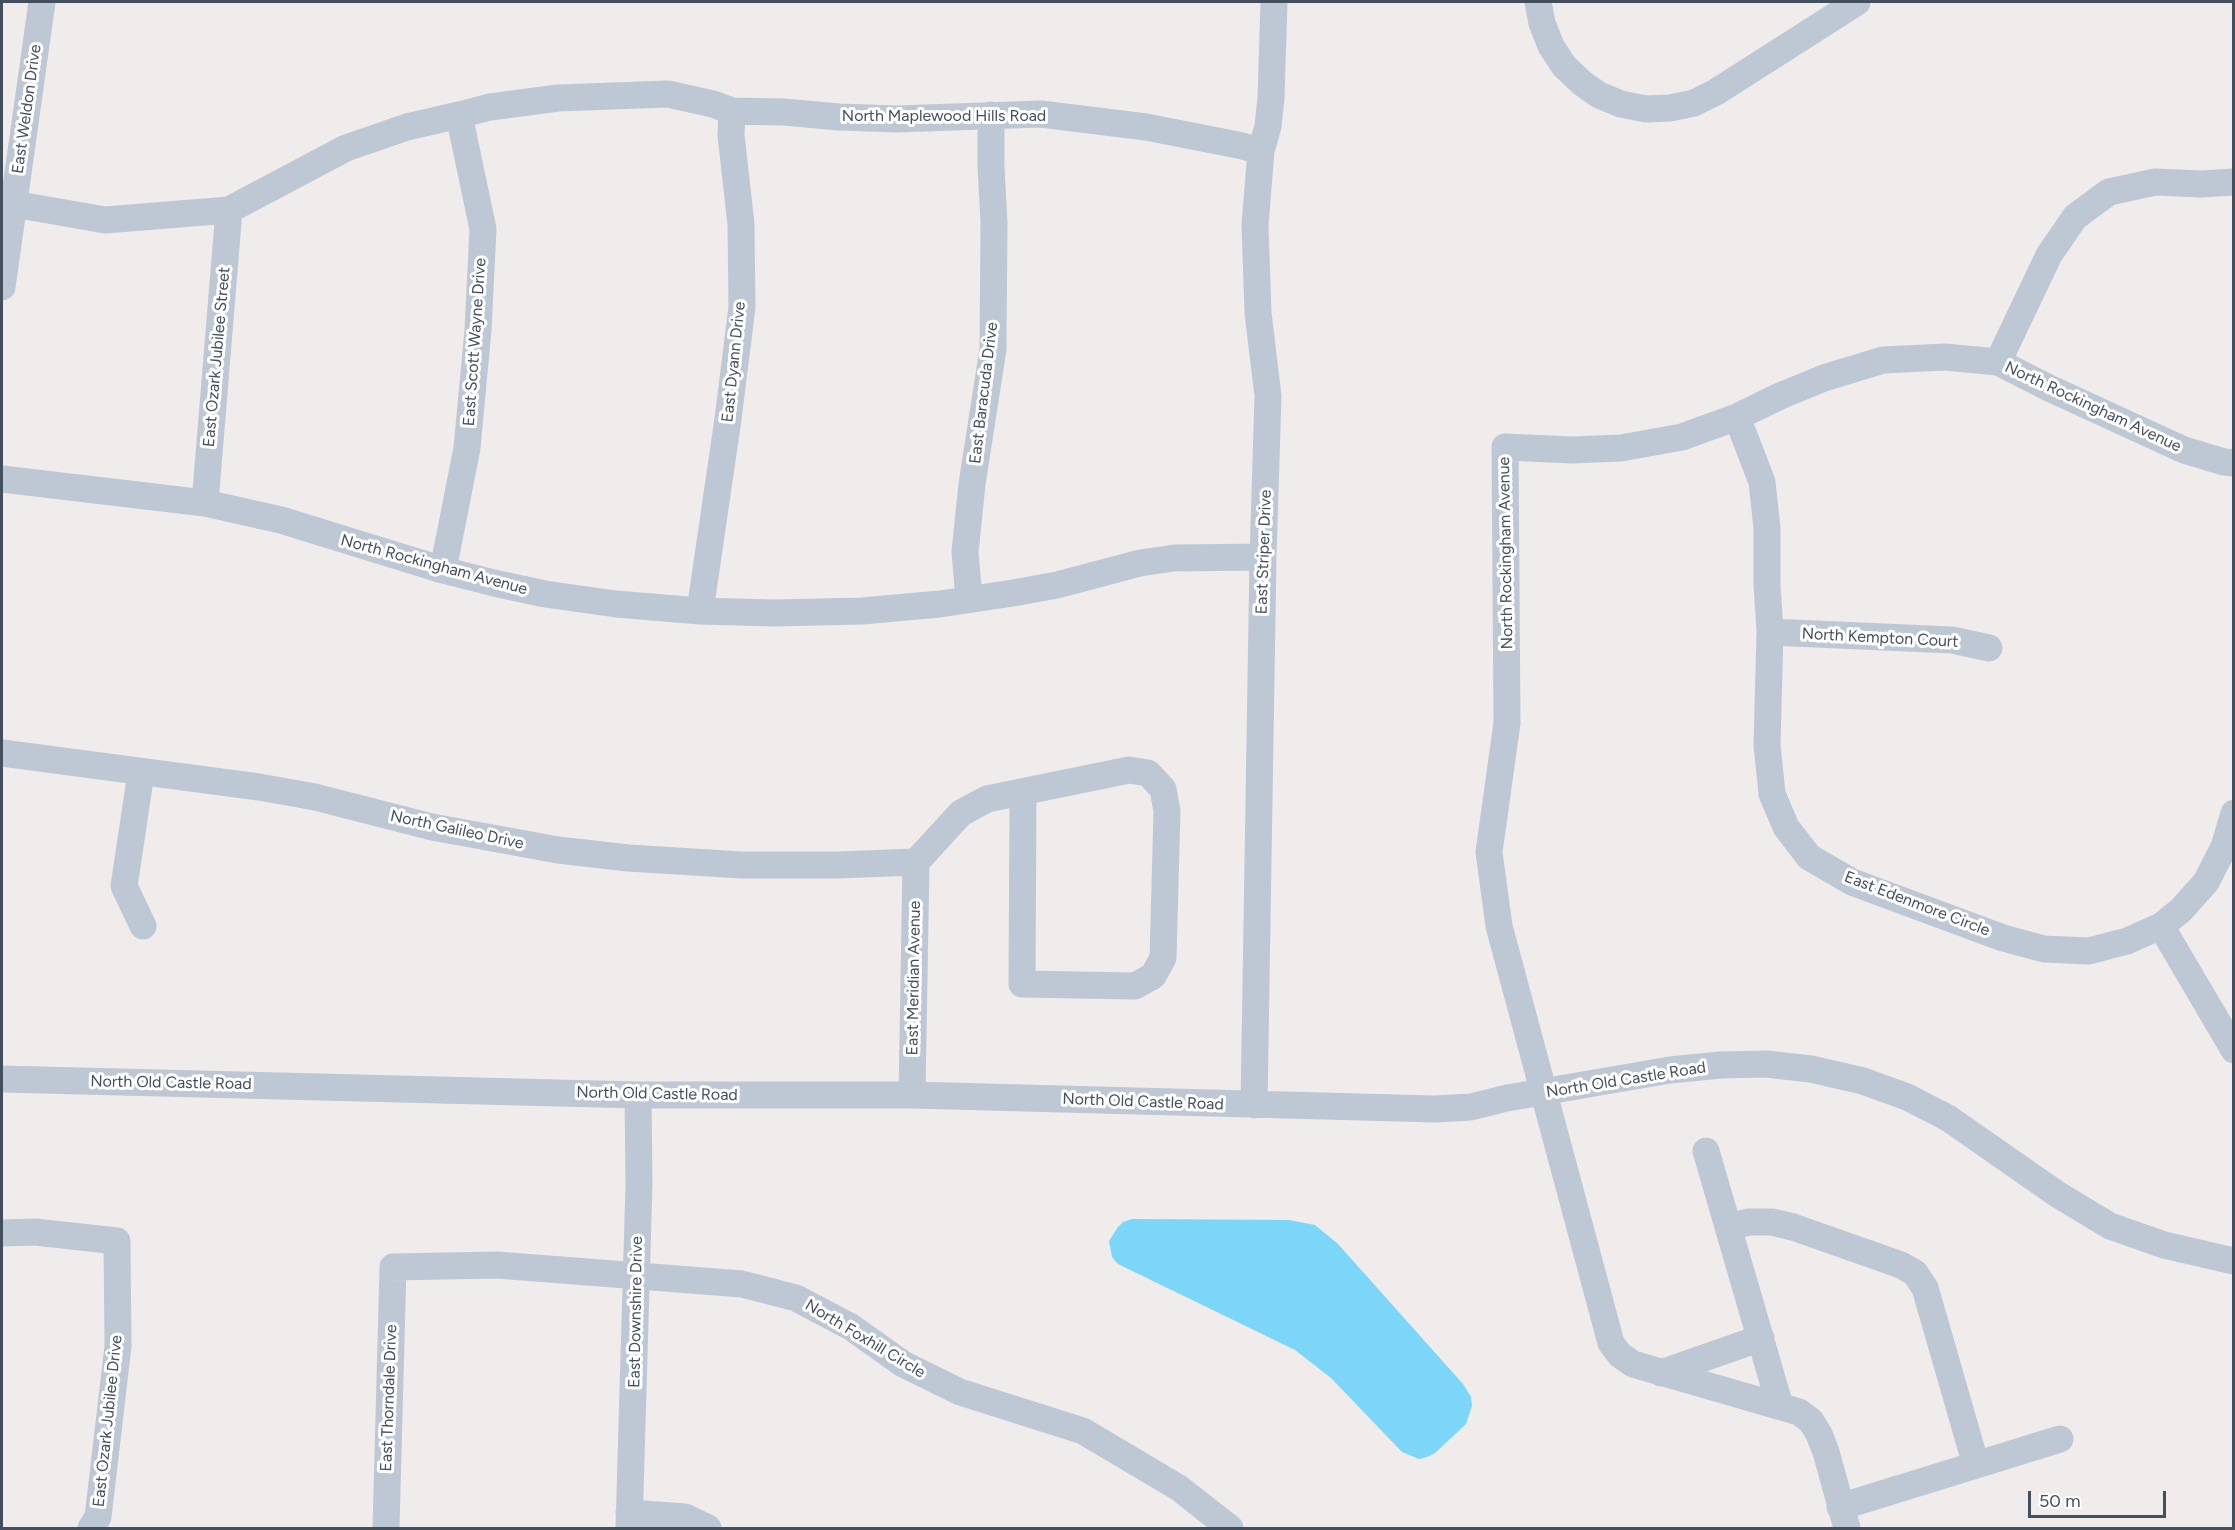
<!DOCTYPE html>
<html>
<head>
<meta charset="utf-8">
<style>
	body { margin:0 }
	#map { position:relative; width:2235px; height:1530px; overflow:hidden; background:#f0ecec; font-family:Figtree,sans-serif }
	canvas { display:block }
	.frame { position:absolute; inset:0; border:3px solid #434f5c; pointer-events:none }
	.scale { position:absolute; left:2028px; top:1491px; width:138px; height:27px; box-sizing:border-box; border:3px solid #434f5c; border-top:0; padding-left:8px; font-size:18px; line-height:21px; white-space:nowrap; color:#434f5c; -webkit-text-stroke:4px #fff; paint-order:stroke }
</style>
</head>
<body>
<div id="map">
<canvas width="2235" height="1530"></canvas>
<div class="frame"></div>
<div class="scale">50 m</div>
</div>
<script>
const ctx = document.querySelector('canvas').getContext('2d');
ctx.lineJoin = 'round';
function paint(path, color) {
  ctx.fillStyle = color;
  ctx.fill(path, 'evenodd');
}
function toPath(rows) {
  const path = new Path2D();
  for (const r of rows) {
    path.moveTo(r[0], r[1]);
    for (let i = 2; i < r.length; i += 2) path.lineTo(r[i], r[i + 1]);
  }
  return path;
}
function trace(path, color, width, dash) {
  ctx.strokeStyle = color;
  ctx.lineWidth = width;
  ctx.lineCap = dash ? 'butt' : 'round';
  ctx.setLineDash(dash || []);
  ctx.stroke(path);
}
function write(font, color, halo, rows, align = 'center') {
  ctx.font = font + ' Figtree,sans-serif';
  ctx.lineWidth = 6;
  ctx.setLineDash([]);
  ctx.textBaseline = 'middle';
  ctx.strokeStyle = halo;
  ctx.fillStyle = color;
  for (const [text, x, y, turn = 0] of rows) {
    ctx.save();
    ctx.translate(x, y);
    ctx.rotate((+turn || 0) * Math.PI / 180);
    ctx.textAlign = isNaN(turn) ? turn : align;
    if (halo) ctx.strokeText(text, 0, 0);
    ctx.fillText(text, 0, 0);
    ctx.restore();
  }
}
paint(toPath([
	[1132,1219,1289,1220,1315,1225,1338,1244,1463,1384,1471,1397,1472,1406,1466,1424,1435,1453,1427,1457,1419,1459,1402,1452,1331,1378,1295,1350,1118,1264,1112,1257,1109,1241,1118,1227,1123,1222]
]), '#7bd6f7');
trace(toPath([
	[1538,2,1542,23,1551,46,1564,66,1582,83,1599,95,1621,104,1646,109,1670,108,1694,103,1716,92,1857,2],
	[2,202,105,220,229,210,346,148,407,127,459,115,490,107,558,98,668,94,713,104,732,111,784,112,839,117,896,119,1041,114,1146,127,1238,145,1261,151],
	[2,287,42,2],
	[1998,362,2049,255,2075,217,2109,192,2155,182,2201,184,2234,182],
	[1737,417,1762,482,1767,528,1767,584,1770,632,1767,745,1772,794,1786,827,1809,857,1852,882,2003,938,2044,949,2089,951,2127,941,2161,926,2181,910,2206,882,2224,847,2234,813],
	[2,479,205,503,281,520,443,570,494,583,545,594,616,604,700,611,774,613,862,611,940,604,1013,593,1057,585,1140,563,1174,558,1263,557],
	[205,503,229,210],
	[443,570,467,448,478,330,483,229,459,115],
	[969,599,965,552,972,484,993,349,994,223,991,166,991,115],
	[700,611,728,419,742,307,741,224,731,135,732,111],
	[1770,632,1952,640,1989,648],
	[2,753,259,787,315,797,432,827,558,850,628,858,742,865,837,865,916,862],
	[141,773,124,886,143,926],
	[916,862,961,813,987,799,1129,770,1148,773,1163,789,1167,811,1163,958,1153,976,1135,986,1022,984,1023,792],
	[2161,926,2234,1050],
	[2,1079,638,1095,912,1095,1435,1109,1471,1107,1507,1098,1670,1070,1721,1065,1766,1064,1811,1069,1863,1081,1907,1097,1948,1118,2057,1194,2110,1226,2164,1245,2234,1261],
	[912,1095,916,862],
	[1254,1105,1263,557,1268,396,1258,313,1255,225,1261,151,1268,126,1271,98,1274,2],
	[1706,1151,1780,1406],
	[1728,1227,1749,1222,1772,1222,1793,1227,1901,1265,1915,1273,1925,1288,1976,1465],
	[2,1233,35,1232,117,1241,118,1346,98,1517,91,1528],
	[1661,1373,1761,1338],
	[1840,1507,2060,1439],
	[629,1513,685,1517,708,1528],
	[386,1528,393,1267,497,1265,742,1284,796,1298,851,1327,903,1364,960,1392,1083,1431,1179,1488,1230,1528],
	[629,1528,639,1184,638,1095],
	[1847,1528,1826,1452,1819,1434,1811,1421,1799,1412,1633,1364,1620,1355,1611,1343,1607,1328,1499,926,1489,852,1507,723,1505,447,1572,450,1621,448,1682,437,1737,417,1780,396,1824,378,1883,360,1945,357,1998,362,2049,388,2184,450,2224,462,2234,463]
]), '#bec8d4', 27);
write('16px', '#434f5c', '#fff', [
	["East Weldon Drive",27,109,-82],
	["North Maplewood Hills Road",944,116],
	["East Scott Wayne Drive",475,342,-86],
	["East Ozark Jubilee Street",217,357,-85],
	["East Dyann Drive",734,362,-84],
	["East Baracuda Drive",984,393,-83],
	["North Rockingham Avenue",2093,407,25],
	["East Striper Drive",1264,552,-88],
	["North Rockingham Avenue",1506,553,-91],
	["North Rockingham Avenue",434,565,15],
	["North Kempton Court",1880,638,3],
	["North Galileo Drive",457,830,12],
	["East Edenmore Circle",1917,904,21],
	["East Meridian Avenue",914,978,-89],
	["North Old Castle Road",1626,1080,-9],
	["North Old Castle Road",171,1083,1],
	["North Old Castle Road",657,1094,1],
	["North Old Castle Road",1143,1102,2],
	["East Downshire Drive",636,1312,-89],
	["North Foxhill Circle",865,1339,31],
	["East Thorndale Drive",389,1398,-88],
	["East Ozark Jubilee Drive",108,1421,-84]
]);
</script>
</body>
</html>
